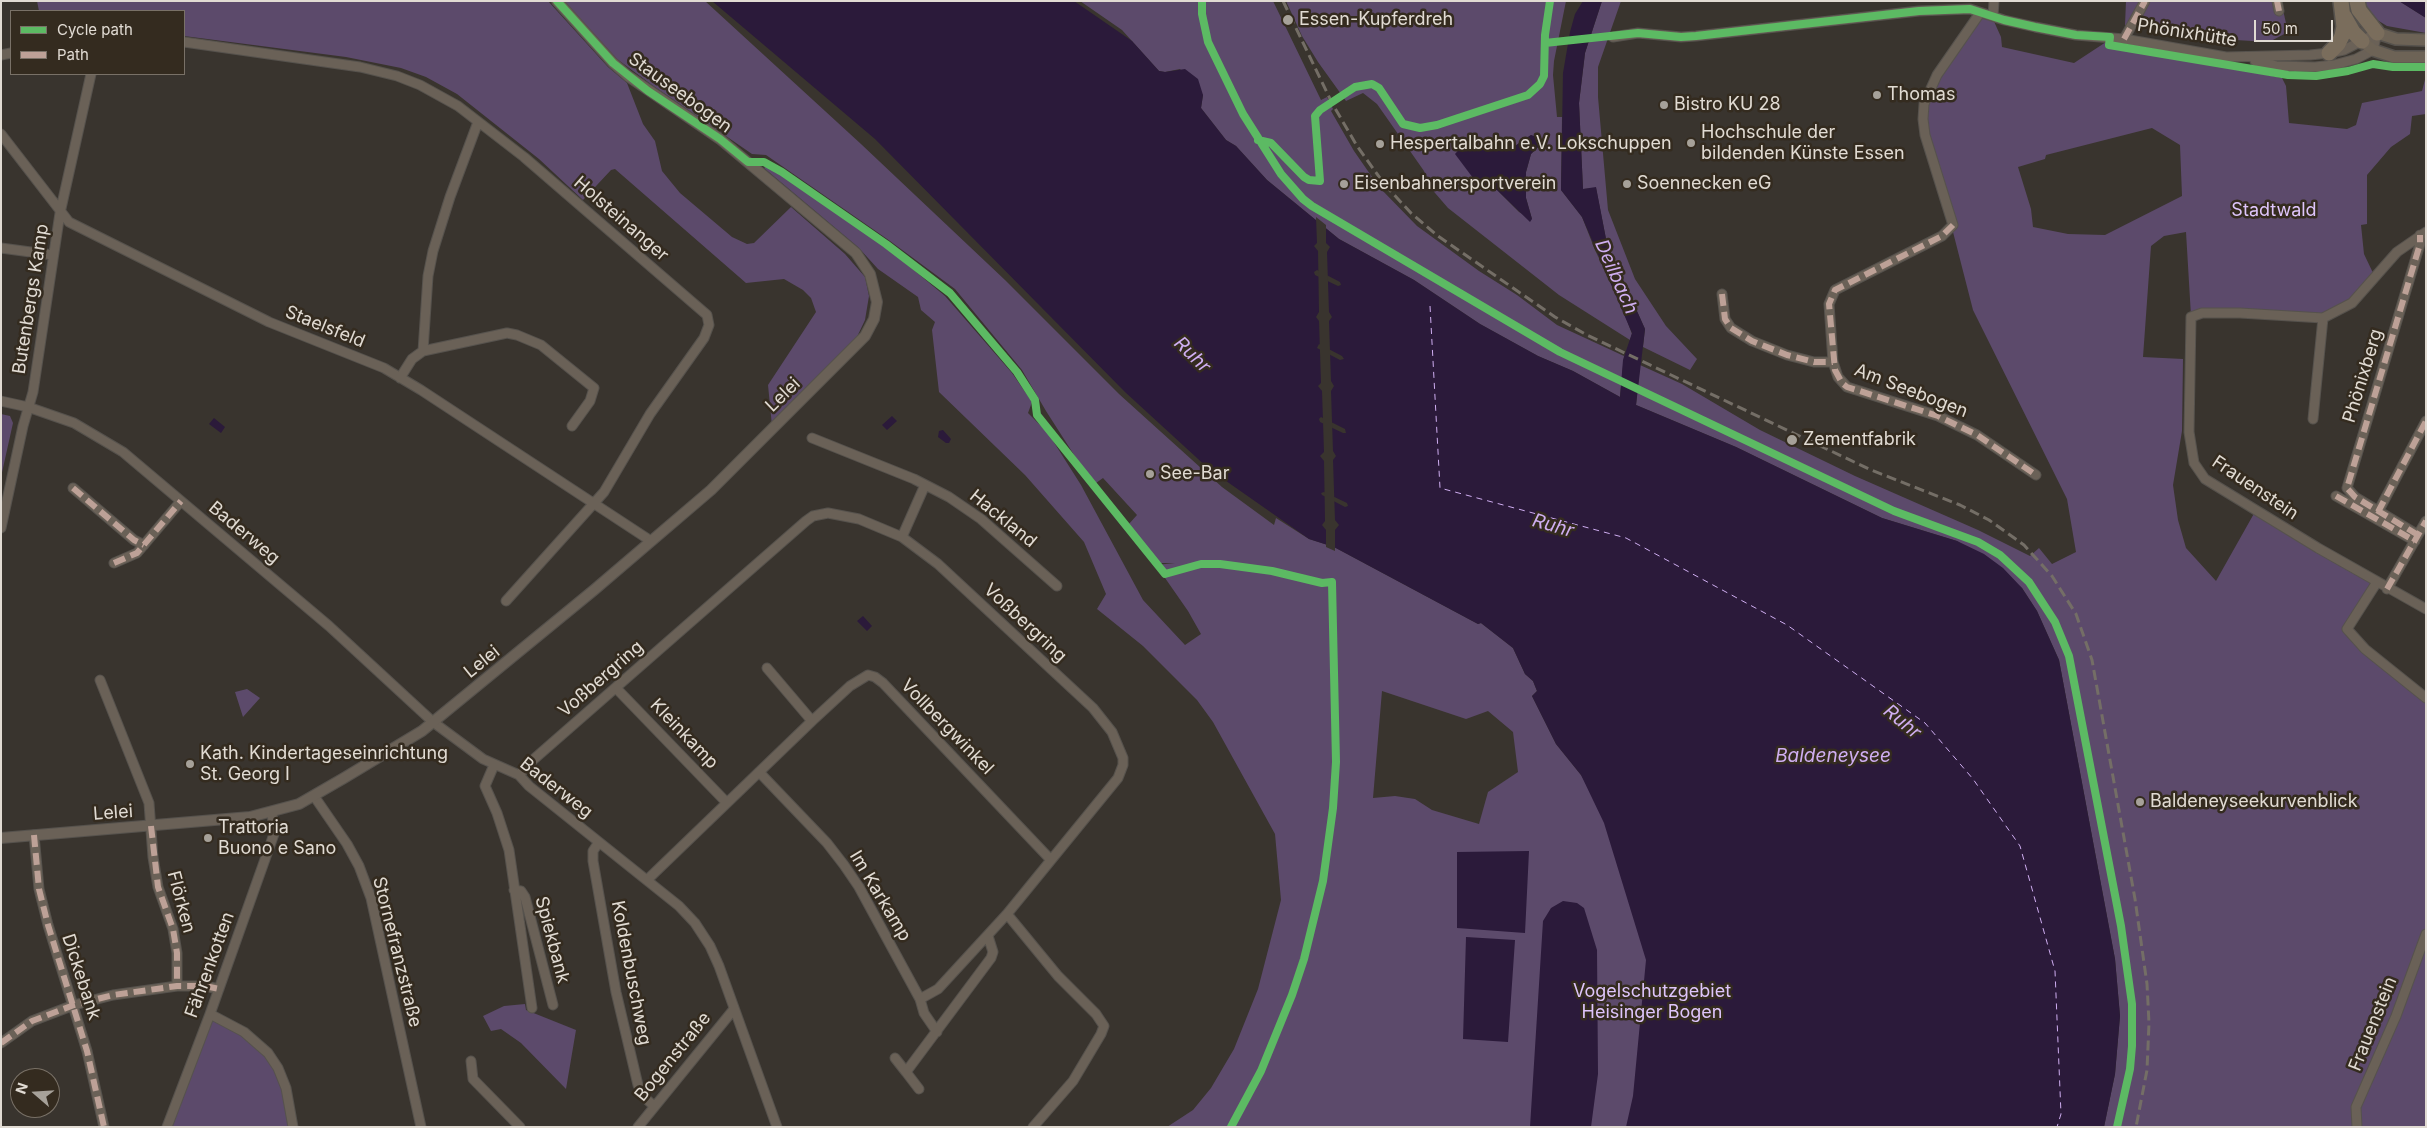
<!DOCTYPE html>
<html>
<head>
<meta charset="utf-8">
<style>
	body { margin:0 }
	#map { position:relative; width:2427px; height:1128px; overflow:hidden; background:#39342e; font-family:Inter,sans-serif }
	canvas { display:block }
	.frame { position:absolute; inset:0; border:2px solid #e1dbd3; pointer-events:none }
	.legend { position:absolute; left:10px; top:10px; width:175px; height:65px; box-sizing:border-box; background:#342b1f; border:1px solid #797167; margin:0; padding:6px 9px; list-style:none; font-size:15px; color:#e1dbd3 }
	.legend li { display:flex; align-items:center; gap:10px; height:25px }
	.legend b { width:25px; border:1px solid #797167 }
	.north { position:absolute; left:10px; top:1068px; width:50px; height:50px; box-sizing:border-box; background:#342b1f; border:1px solid #797167; border-radius:50%; rotate:289deg; font-size:14px; font-weight:700; line-height:20px; text-align:center; color:#e1dbd3 }
	.north::after { content:''; display:block; margin:auto; width:18px; height:22px; background:#a6a199; clip-path:polygon(50% 0,100% 100%,50% 72%,0 100%) }
	.scale { position:absolute; left:2254px; top:20px; width:79px; height:22px; box-sizing:border-box; border:2px solid #e1dbd3; border-top:0; padding-left:6px; font-size:15px; line-height:18px; white-space:nowrap; color:#e1dbd3; -webkit-text-stroke:4px #342b1f; paint-order:stroke }
</style>
</head>
<body>
<div id="map">
<canvas width="2427" height="1128"></canvas>
<div class="frame"></div>
<ul class="legend">
<li><b style="height:6px;background:#5cba63"></b>Cycle path</li>
<li><b style="height:6px;background:#bda197"></b>Path</li>
</ul>
<div class="north">N</div>
<div class="scale">50 m</div>
</div>
<script>
const ctx = document.querySelector('canvas').getContext('2d');
ctx.lineJoin = 'round';
function paint(path, color) {
  ctx.fillStyle = color;
  ctx.fill(path, 'evenodd');
}
function toPath(rows) {
  const path = new Path2D();
  for (const r of rows) {
    path.moveTo(r[0], r[1]);
    for (let i = 2; i < r.length; i += 2) path.lineTo(r[i], r[i + 1]);
  }
  return path;
}
function trace(path, color, width, dash) {
  ctx.strokeStyle = color;
  ctx.lineWidth = width;
  ctx.lineCap = dash ? 'butt' : 'round';
  ctx.setLineDash(dash || []);
  ctx.stroke(path);
}
function write(font, color, halo, rows, align = 'center') {
  ctx.font = font + ' Inter,sans-serif';
  ctx.lineWidth = 5;
  ctx.setLineDash([]);
  ctx.textBaseline = 'middle';
  ctx.strokeStyle = halo;
  ctx.fillStyle = color;
  for (const [text, x, y, turn = 0] of rows) {
    ctx.save();
    ctx.translate(x, y);
    ctx.rotate((+turn || 0) * Math.PI / 180);
    ctx.textAlign = isNaN(turn) ? turn : align;
    if (halo) ctx.strokeText(text, 0, 0);
    ctx.fillText(text, 0, 0);
    ctx.restore();
  }
}
paint(toPath([
	[37,1,548,1,608,67,627,83,643,124,655,141,662,171,680,193,732,237,747,244,754,243,791,207,845,254,865,277,869,296,865,320,856,339,772,426,768,385,816,312,811,298,803,290,784,279,746,283,615,169,611,170,583,200,539,159,457,94,426,77,401,68,346,57,184,36,184,11,39,11],
	[563,1,705,1,861,144,1005,280,1119,394,1222,487,1274,525,1276,518,1309,539,1334,547,1478,624,1481,623,1513,648,1525,674,1533,681,1537,691,1532,696,1556,744,1581,775,1814,1127,1167,1127,1193,1110,1211,1088,1234,1049,1258,989,1281,900,1275,834,1213,722,1197,700,1143,646,1097,609,1106,594,1084,542,1025,475,939,392,932,330,935,322,921,310,918,297,878,269,858,247,764,168,766,166,782,174,886,247,945,296,1012,373,1032,402,1028,413,1048,433,1081,485,1143,600,1185,645,1201,634,1188,611,1156,565,1175,563,1158,563,1128,525,1137,515,1103,478,1096,483,1078,461,1046,411,1022,370,955,289,890,241,766,155,752,154,652,85,617,59],
	[1382,691,1466,719,1488,711,1513,732,1518,772,1488,792,1479,824,1432,810,1415,799,1395,796,1373,798],
	[1080,1,1273,1,1321,100,1327,97,1333,109,1331,111,1354,151,1379,187,1417,226,1479,271,1517,295,1557,325,1624,356,1620,397,1573,371,1538,356,1480,324,1414,280,1339,239,1267,180,1236,146,1226,140,1201,108,1203,95,1180,69,1165,72,1159,71,1122,30],
	[1325,213,1326,213,1369,237,1341,225],
	[1286,1,1566,1,1554,61,1553,75,1557,117,1562,117,1561,190,1582,217,1595,250,1620,302,1632,334,1630,340,1559,295,1448,208,1429,186,1424,171,1377,104,1363,93,1346,101,1318,62,1302,36],
	[1531,135,1540,145,1531,154,1526,172,1526,198,1532,219,1519,212,1497,190,1479,186,1463,145,1515,146],
	[1602,1,1621,1,1598,67,1598,97,1608,210,1635,279,1666,326,1697,359,1690,370,1643,347,1645,329,1607,244,1596,188,1583,189,1579,103,1585,53],
	[2126,1,2281,1,2288,32,2269,42,2202,38,2125,25],
	[2365,1,2399,1,2426,18,2426,33,2387,26,2369,15],
	[1981,14,1992,17,2001,37,2002,47,2074,63,2106,42,2282,78,2286,86,2289,123,2347,129,2356,125,2362,103,2422,91,2426,76,2426,114,2412,116,2410,134,2391,147,2367,175,2367,224,2361,225,2364,254,2374,275,2351,302,2321,317,2191,316,2186,232,2164,236,2151,246,2143,357,2183,359,2182,431,2173,485,2178,520,2186,548,2216,581,2256,510,2375,582,2346,629,2426,700,2426,927,2355,1107,2355,1127,2104,1127,2115,1074,2120,1016,2115,959,2059,660,2037,611,2022,588,1957,541,1882,518,1736,447,1636,405,1640,365,1682,384,1760,430,1855,476,1978,530,2030,556,2039,548,2052,564,2076,552,2067,499,1973,310,1924,119,1930,93],
	[2152,128,2180,145,2182,196,2105,235,2068,234,2033,227,2031,209,2018,167,2045,159,2046,155],
	[1,414,10,416,13,423,1,477],
	[247,689,260,698,243,717,235,692],
	[2426,939,2426,1127,2358,1127,2357,1108],
	[525,1004,526,1010,576,1030,566,1089,521,1043,501,1029,491,1031,483,1016,504,1006],
	[210,1014,255,1043,282,1078,291,1127,167,1127]
]), '#5c4a6b');
paint(toPath([
	[712,1,1074,1,1132,41,1159,71,1165,72,1185,69,1198,79,1203,95,1201,108,1226,140,1236,146,1267,180,1339,239,1414,280,1480,324,1538,356,1573,371,1620,397,1623,360,1632,333,1582,217,1561,190,1563,73,1570,32,1575,14,1583,1,1602,1,1585,53,1579,103,1583,189,1596,187,1607,244,1645,329,1636,405,1736,447,1882,518,1957,541,1984,554,2003,568,2022,588,2037,611,2059,660,2115,959,2120,1016,2115,1074,2104,1127,1626,1127,1633,1096,1646,960,1604,823,1581,775,1556,744,1532,696,1537,691,1533,681,1525,674,1513,648,1481,623,1478,624,1334,547,1309,539,1209,469,1125,392,875,139],
	[1317,270,1340,282,1341,285,1338,286,1315,275,1314,272],
	[1319,344,1342,356,1344,359,1340,360,1317,348],
	[1321,417,1345,429,1346,433,1343,433,1320,422,1319,419],
	[1324,492,1347,503,1348,506,1345,507,1322,495,1321,493],
	[2399,1,2426,1,2426,18],
	[1531,135,1541,138,1540,145,1531,154,1526,172,1526,198,1532,219,1530,222,1497,190,1479,186,1455,154,1463,145,1515,146],
	[892,416,897,421,887,430,882,425],
	[214,418,225,427,221,433,209,424],
	[943,430,951,439,949,443,946,443,938,437,939,431],
	[863,616,872,626,867,631,857,621],
	[1529,851,1525,933,1457,928,1457,852],
	[1563,901,1577,903,1584,908,1597,950,1598,1074,1591,1127,1530,1127,1543,921,1551,908],
	[1466,937,1515,940,1508,1042,1463,1039]
]), '#2b1a3a');
paint(toPath([
	[1594,36,1591,42,1567,44,1567,38],
	[1316,217,1326,225,1326,243,1330,247,1327,252,1329,312,1332,317,1329,321,1331,381,1334,386,1331,391,1333,451,1336,456,1333,460,1335,520,1339,525,1335,530,1335,551,1326,547,1326,530,1322,525,1325,521,1324,461,1320,456,1324,452,1322,391,1318,386,1321,383,1319,321,1316,317,1319,312,1318,251,1314,246,1317,243]
]), '#39342e');
trace(toPath([
	[1430,306,1440,488,1626,538,1787,625,1925,723,1973,779,2020,846,2055,971,2061,1114,2057,1127]
]), '#cfaef1', 1, [6, 5]);
const minor = toPath([
	[2277,1,2279,11],
	[1980,13,1937,75,1924,104,1923,119,1925,135,1953,225,1942,236,1835,290,1829,304,1833,362,1838,377,1847,387,1938,416,1977,435,2036,475],
	[1993,16,1994,1],
	[1613,37,1638,33,1681,37,1696,36,1919,11,1970,9,2004,20,2035,27,2076,35,2124,39,2226,57,2310,55,2329,53,2344,50,2377,33],
	[2124,39,2145,1],
	[184,42,360,67,397,76,420,85,458,106,524,157,707,315,709,325,704,338,650,414,604,492,506,601],
	[1,55,11,53],
	[2255,61,2276,66,2315,67,2334,65,2356,59,2373,50,2377,33],
	[1,134,69,222,269,322,384,368,421,390,651,541],
	[2426,232,2397,252,2352,303,2323,318,2240,313,2202,313,2191,317,2189,432,2194,463,2205,479,2318,548,2426,609],
	[1,248,53,255],
	[1722,294,1725,319,1731,328,1752,341,1787,355,1814,362,1833,362],
	[423,351,428,276,433,251,450,197,478,122],
	[400,378,412,359,423,351,507,333,517,335,541,345,594,388,590,401,572,426],
	[1,401,28,407,74,423,123,452,329,626,433,722,483,759,519,775,529,786,679,906,695,923,710,946,719,966,777,1127],
	[2313,419,2323,318],
	[812,438,914,479,949,497,981,519,1057,586],
	[73,488,134,540,144,545],
	[2336,496,2415,541],
	[2378,512,2426,421],
	[1,528,23,426,33,392,60,213,91,74],
	[2418,535,2355,497,2347,488,2420,244,2420,235],
	[902,537,925,485],
	[114,563,137,553,181,501],
	[2377,582,2347,629,2365,649,2426,698],
	[2387,589,2426,521],
	[767,668,812,721],
	[100,680,149,803,153,857,158,887,173,929,177,953,177,986],
	[616,688,727,803],
	[494,765,485,786,497,813,509,850,532,1008],
	[519,775,534,759,806,521,813,516,828,513,859,519,902,537,938,564,1093,708,1112,732,1123,758,1123,765,1118,778,1007,914,938,989,920,999,859,887,844,865,827,843,760,773],
	[314,796,347,844,359,866,371,898,421,1127],
	[34,835,39,889,48,925,87,1051,104,1127],
	[599,842,593,851,593,861,616,992,638,1085,645,1098,654,1106],
	[647,880,812,721,850,686,868,675,875,677,883,683,1050,859],
	[514,890,521,891,525,897,553,1005],
	[1007,914,1058,976,1096,1014,1104,1026,1101,1034,1073,1081,1033,1127],
	[920,999,924,1013,937,1032],
	[210,1014,244,1032,268,1053,278,1068,286,1088,293,1127],
	[1,1043,32,1021,74,1005,113,995,177,986,205,986,219,989],
	[895,1058,906,1072],
	[471,1061,473,1079,520,1127],
	[919,1089,906,1072,991,958,993,952,988,936],
	[167,1127,210,1014,274,834,272,812],
	[638,1127,734,1009],
	[2357,1127,2356,1107,2396,1016,2426,934]
]);
const tertiary = toPath([
	[1,838,250,817,299,804,344,778,422,731,594,590,711,490,865,336,874,319,877,302,870,274,856,253,720,139,628,76,613,63,557,1]
]);
const secondary = toPath([
	[2377,33,2396,39,2426,40],
	[2362,41,2373,50,2394,57,2426,57]
]);
const motorway = toPath([
	[2357,1,2359,10,2377,33],
	[2344,16,2353,32,2362,41],
	[2329,53,2338,44,2342,36,2344,27,2341,1]
]);
trace(minor, '#56524d', 11);
trace(tertiary, '#56524d', 12);
trace(secondary, '#56524d', 14);
trace(motorway, '#56524d', 18);
trace(minor, '#6a6157', 9);
trace(tertiary, '#6a6157', 10);
trace(secondary, '#6d6356', 11);
trace(motorway, '#7a6d5c', 15);
trace(toPath([
	[1283,1,1332,103,1357,146,1385,185,1411,213,1438,236,1555,317,1587,335,1871,470,1960,505,1989,520,2024,545,2052,576,2076,614,2092,660,2135,899,2147,984,2149,1023,2147,1070,2136,1127]
]), '#746e66', 3, [10, 5]);
trace(toPath([
	[2277,1,2279,11],
	[2124,39,2145,1],
	[1953,225,1942,236,1835,290,1829,304,1835,370,1842,383,1847,387,1938,416,1977,435,2036,475],
	[1722,294,1725,319,1731,328,1752,341,1787,355,1814,362,1833,362],
	[73,488,134,540,144,545],
	[2336,496,2415,541],
	[2378,512,2426,421],
	[2418,535,2355,497,2347,488,2420,244,2420,235],
	[114,563,137,553,181,501],
	[2387,589,2426,521],
	[151,826,158,887,173,929,177,953,177,986],
	[34,835,39,889,48,925,87,1051,104,1127],
	[1,1043,32,1021,74,1005,113,995,177,986,205,986,219,989]
]), '#bda197', 6, [12, 6]);
trace(toPath([
	[557,1,613,63,648,91,720,139,748,162,764,162,782,172,886,244,950,293,1017,372,1035,400,1037,415,1165,574,1201,564,1220,564,1272,571,1322,583,1332,582,1336,762,1333,808,1323,881,1304,959,1292,995,1261,1071,1231,1127],
	[1202,1,1202,14,1208,42,1243,114,1281,174,1303,199,1312,206,1560,352,1894,511,1978,542,2000,555,2029,582,2055,622,2069,656,2121,926,2132,1004,2132,1046,2130,1069,2117,1127],
	[1545,43,1638,33,1681,37,1696,36,1919,11,1970,9,2004,20,2035,27,2076,35,2110,37,2109,45,2288,75,2316,76,2348,71,2373,64,2393,67,2426,67],
	[1258,140,1271,143,1304,177,1309,180,1320,181,1315,116,1320,110,1355,87,1372,84,1379,88,1403,124,1420,128,1437,125,1528,95,1540,84,1544,76,1545,35,1550,1]
]), '#5cba63', 8);
for (const [x, y, r, color] of [
	[1288,20,6,"#a6a199"],
	[1877,95,5,"#a6a199"],
	[1664,105,5,"#a6a199"],
	[1691,143,5,"#a6a199"],
	[1380,144,5,"#a6a199"],
	[1344,184,5,"#a6a199"],
	[1627,184,5,"#a6a199"],
	[1792,440,6,"#a6a199"],
	[1150,474,5,"#a6a199"],
	[190,764,5,"#a6a199"],
	[2140,802,5,"#a6a199"],
	[208,838,5,"#a6a199"]
]) {
  const dot = new Path2D();
  dot.arc(x, y, r, 0, 2 * Math.PI);
  ctx.fillStyle = color;
  ctx.fill(dot);
  trace(dot, '#342b1f', 2);
}
write('18px', '#e1dbd3', '#342b1f', [
	["Essen-Kupferdreh",1299,20],
	["Thomas",1887,95],
	["Bistro KU 28",1674,105],
	["Hochschule der",1701,133],
	["bildenden Künste Essen",1701,154],
	["Hespertalbahn e.V. Lokschuppen",1390,144],
	["Eisenbahnersportverein",1354,184],
	["Soennecken eG",1637,184],
	["Zementfabrik",1803,440],
	["See-Bar",1160,474],
	["Kath. Kindertageseinrichtung",200,754],
	["St. Georg I",200,775],
	["Baldeneyseekurvenblick",2150,802],
	["Trattoria",218,828],
	["Buono e Sano",218,849]
], 'left');
write('18px', '#e1dbd3', '#342b1f', [
	["Phönixhütte",2187,33,9],
	["Stauseebogen",680,93,36],
	["Holsteinanger",621,219,41],
	["Butenbergs Kamp",31,299,-81],
	["Staelsfeld",325,327,22],
	["Phönixberg",2363,376,-73],
	["Am Seebogen",1911,391,21],
	["Lelei",783,395,-44],
	["Frauenstein",2255,488,34],
	["Hackland",1003,519,39],
	["Baderweg",244,533,40],
	["Voßbergring",1025,623,43],
	["Lelei",482,662,-39],
	["Voßbergring",601,679,-41],
	["Vollbergwinkel",947,727,46],
	["Kleinkamp",684,734,46],
	["Baderweg",556,788,38],
	["Lelei",113,813,-4],
	["Im Karkamp",880,896,59],
	["Flörken",181,902,75],
	["Spiekbank",552,940,75],
	["Stornefranzstraße",397,952,76],
	["Fährenkotten",210,965,-70],
	["Koldenbuschweg",631,973,79],
	["Dickebank",81,977,72],
	["Frauenstein",2373,1024,-68],
	["Bogenstraße",673,1057,-51]
]);
write('18px', '#dec5fb', '#342b1f', [
	["Stadtwald",2274,211],
	["Vogelschutzgebiet",1652,992],
	["Heisinger Bogen",1652,1013]
]);
write('italic 19px', '#cfaef1', '#342b1f', [
	["Deilbach",1616,277,66],
	["Ruhr",1192,355,44],
	["Ruhr",1553,526,16],
	["Ruhr",1902,722,39],
	["Baldeneysee",1833,756]
]);
</script>
</body>
</html>
